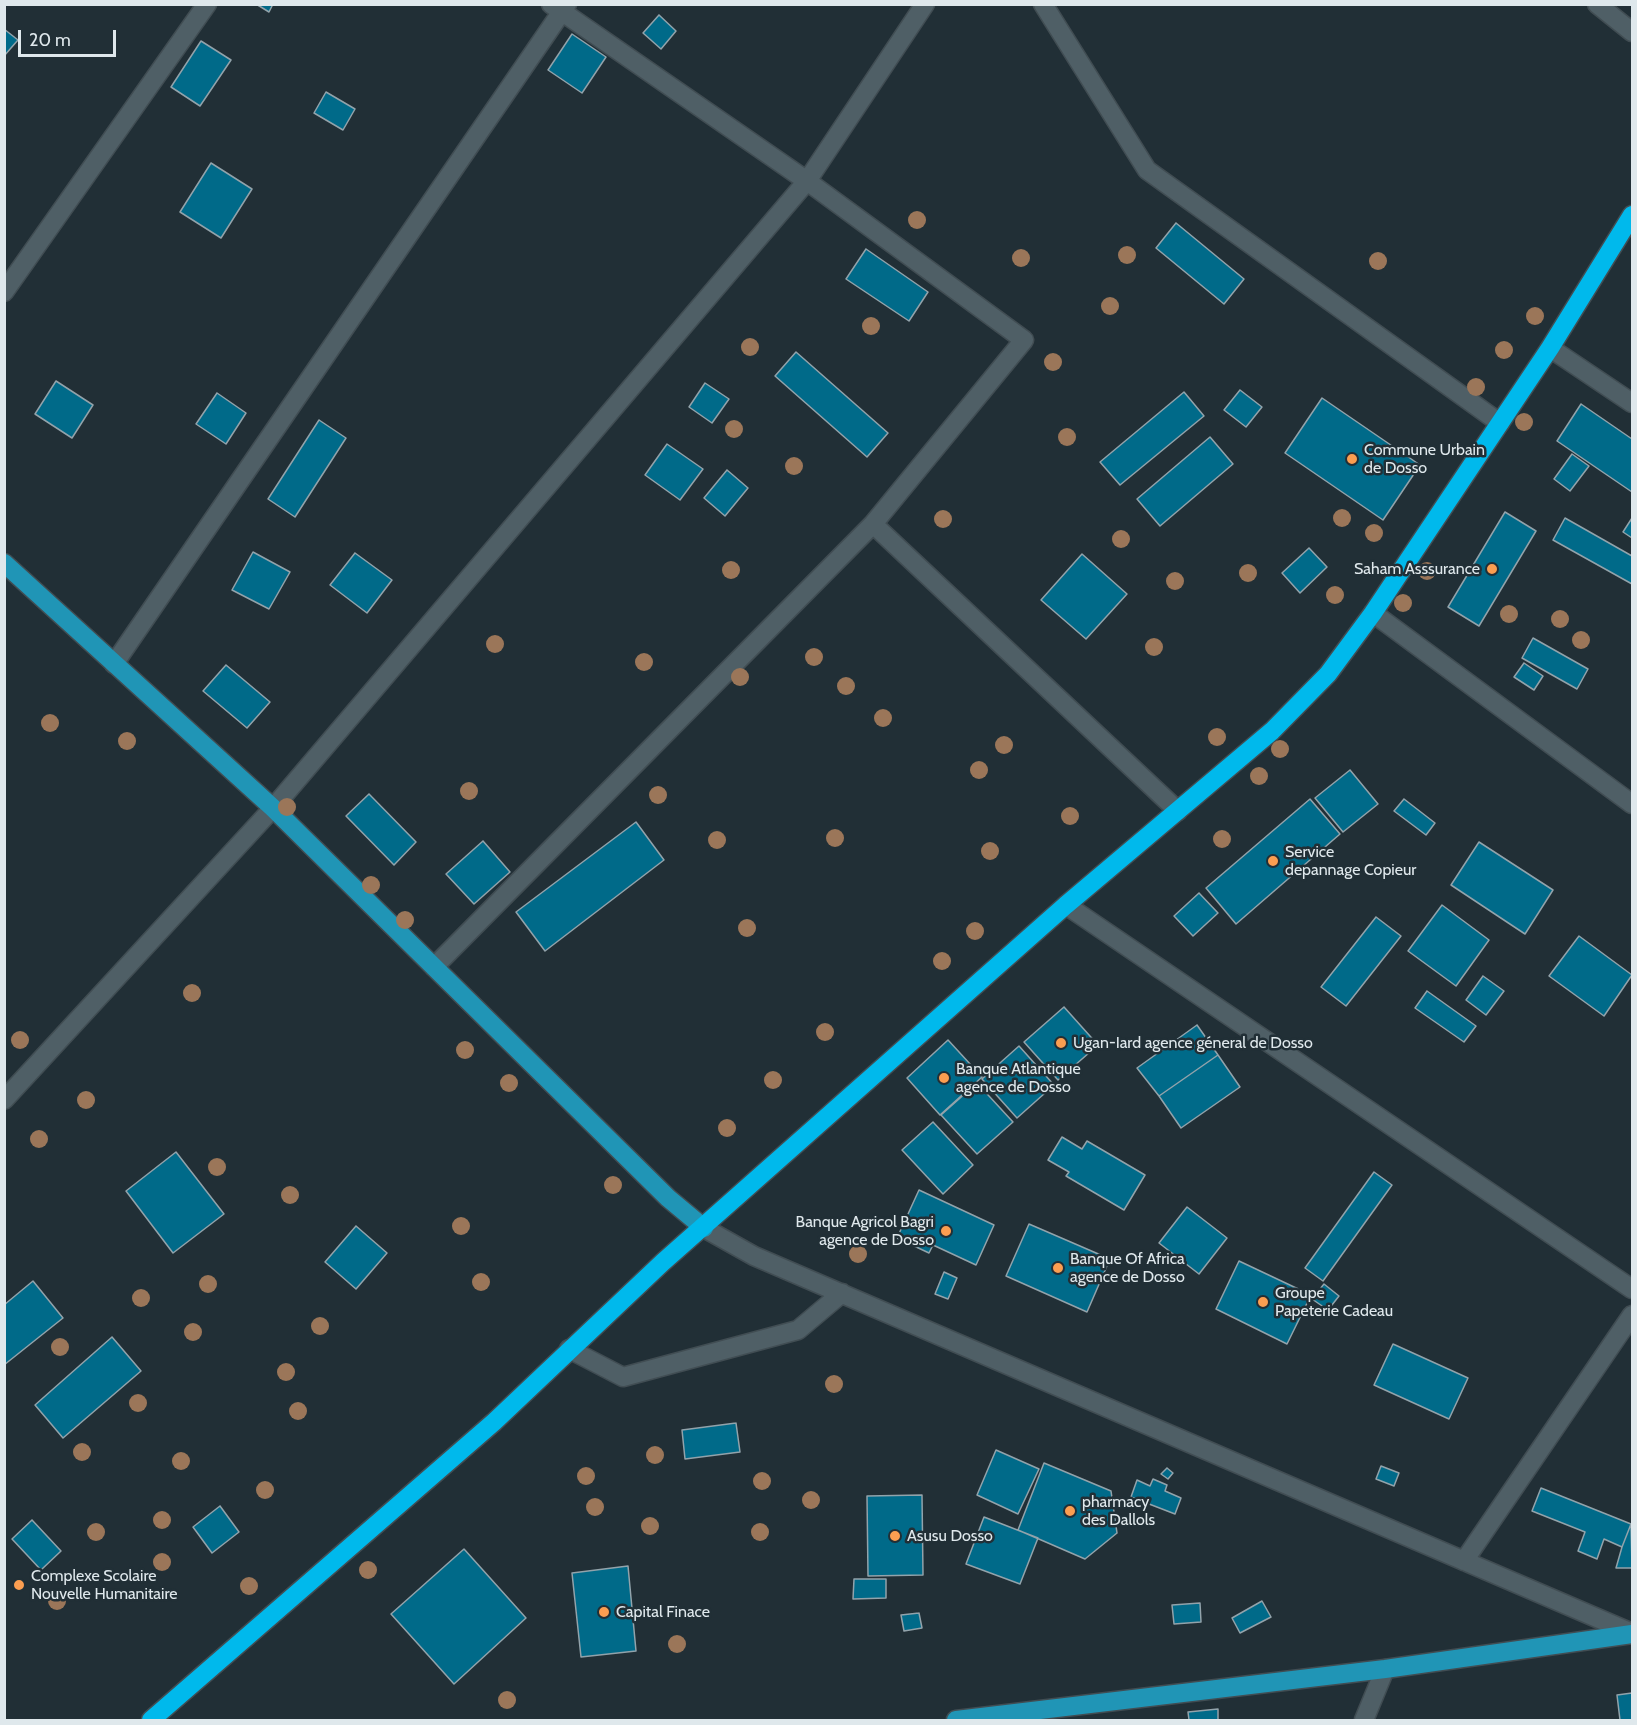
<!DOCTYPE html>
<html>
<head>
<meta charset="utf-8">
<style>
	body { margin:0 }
	#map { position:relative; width:1637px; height:1725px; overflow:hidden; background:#212f36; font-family:Cabin,sans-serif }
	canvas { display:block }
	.frame { position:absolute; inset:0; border:6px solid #dfe8ec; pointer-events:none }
	.scale { position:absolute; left:18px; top:30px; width:98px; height:27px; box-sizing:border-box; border:3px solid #dfe8ec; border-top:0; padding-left:8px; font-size:18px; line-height:21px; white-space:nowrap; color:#dfe8ec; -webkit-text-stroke:4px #212f36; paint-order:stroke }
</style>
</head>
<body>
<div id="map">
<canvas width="1637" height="1725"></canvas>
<div class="frame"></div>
<div class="scale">20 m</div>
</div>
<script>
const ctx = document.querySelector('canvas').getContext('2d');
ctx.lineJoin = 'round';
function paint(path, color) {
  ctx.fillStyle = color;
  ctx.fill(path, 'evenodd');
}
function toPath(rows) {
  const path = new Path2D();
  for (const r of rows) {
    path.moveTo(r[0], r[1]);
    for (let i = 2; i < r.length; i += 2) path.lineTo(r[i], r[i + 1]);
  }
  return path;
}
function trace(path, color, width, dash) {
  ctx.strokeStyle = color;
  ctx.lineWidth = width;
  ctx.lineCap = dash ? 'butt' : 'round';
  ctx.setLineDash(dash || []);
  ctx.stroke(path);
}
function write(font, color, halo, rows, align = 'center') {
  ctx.font = font + ' Cabin,sans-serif';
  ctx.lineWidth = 5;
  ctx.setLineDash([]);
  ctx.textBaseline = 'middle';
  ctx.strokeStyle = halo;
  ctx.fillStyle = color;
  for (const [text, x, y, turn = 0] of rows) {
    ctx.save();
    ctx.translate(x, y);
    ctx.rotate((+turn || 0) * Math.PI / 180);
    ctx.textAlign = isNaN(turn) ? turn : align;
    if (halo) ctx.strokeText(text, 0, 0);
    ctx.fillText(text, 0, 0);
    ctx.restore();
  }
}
const building = toPath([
	[256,4,273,4,269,12,256,4],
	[659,15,676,31,661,49,643,33,659,15],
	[4,29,18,40,4,56,4,29],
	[572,34,606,57,582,93,548,70,572,34],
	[201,41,231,60,200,106,171,87,201,41],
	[326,92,355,109,343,130,314,113,326,92],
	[211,163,252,189,221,238,180,212,211,163],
	[1176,223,1244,279,1224,304,1156,248,1176,223],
	[866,249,928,292,909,321,846,279,866,249],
	[796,352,888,433,867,457,775,376,796,352],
	[56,381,93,405,72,438,35,414,56,381],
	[705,383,729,399,712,423,689,407,705,383],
	[1240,390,1262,407,1246,427,1224,410,1240,390],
	[1184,392,1204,416,1120,485,1100,462,1184,392],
	[217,393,246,413,226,444,196,424,217,393],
	[1322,398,1420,465,1383,520,1285,453,1322,398],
	[1581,404,1632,439,1632,492,1557,441,1581,404],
	[319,420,346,438,295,517,268,499,319,420],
	[1210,437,1233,464,1160,526,1137,499,1210,437],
	[667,444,703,469,680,500,645,475,667,444],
	[1572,454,1589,466,1570,491,1554,479,1572,454],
	[727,470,748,488,725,516,704,498,727,470],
	[1505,512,1536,531,1479,626,1448,607,1505,512],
	[1565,518,1632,556,1632,584,1553,540,1565,518],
	[1632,518,1632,538,1623,532,1632,518],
	[1309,548,1327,567,1300,593,1282,573,1309,548],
	[253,552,290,572,269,609,232,590,253,552],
	[355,553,392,580,367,613,330,585,355,553],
	[1082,554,1127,594,1086,639,1041,600,1082,554],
	[1533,638,1588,669,1577,689,1522,658,1533,638],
	[1524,663,1543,676,1534,690,1514,677,1524,663],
	[226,665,270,702,247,728,203,691,226,665],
	[1350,770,1378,804,1343,832,1315,798,1350,770],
	[369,794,416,842,394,865,346,816,369,794],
	[1310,799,1340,834,1236,924,1206,888,1310,799],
	[1404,799,1435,823,1426,835,1394,811,1404,799],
	[636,822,664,860,545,951,516,912,636,822],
	[483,841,510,872,474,904,446,874,483,841],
	[1479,842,1553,890,1525,934,1451,885,1479,842],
	[1199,893,1218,913,1193,936,1174,916,1199,893],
	[1442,905,1489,940,1456,986,1408,951,1442,905],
	[1376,917,1401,936,1346,1006,1321,987,1376,917],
	[1579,936,1632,975,1604,1016,1549,976,1579,936],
	[1483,976,1504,991,1486,1015,1466,1000,1483,976],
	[1427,991,1476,1026,1464,1042,1415,1008,1427,991],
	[1064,1007,1098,1045,1058,1080,1024,1042,1064,1007],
	[1197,1025,1218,1055,1159,1096,1137,1068,1197,1025],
	[948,1040,982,1077,940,1115,907,1078,948,1040],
	[1019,1046,1054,1085,1017,1118,982,1079,1019,1046],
	[1218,1055,1240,1087,1181,1128,1159,1096,1218,1055],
	[977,1083,1013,1122,977,1154,941,1115,977,1083],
	[933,1122,973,1165,943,1194,902,1150,933,1122],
	[1062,1137,1082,1149,1087,1141,1145,1175,1124,1210,1066,1176,1069,1172,1048,1160,1062,1137],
	[176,1152,224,1214,173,1253,126,1191,176,1152],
	[1374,1172,1392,1185,1323,1281,1305,1268,1374,1172],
	[919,1190,994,1225,976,1265,933,1245,929,1253,897,1238,919,1190],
	[1187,1207,1227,1238,1199,1274,1159,1243,1187,1207],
	[1029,1224,1110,1259,1087,1312,1006,1276,1029,1224],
	[356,1226,387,1253,356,1289,325,1262,356,1226],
	[1239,1261,1311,1295,1287,1344,1216,1309,1239,1261],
	[944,1272,957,1278,948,1299,935,1294,944,1272],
	[33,1281,63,1318,4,1365,4,1305,33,1281],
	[1324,1284,1339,1296,1328,1310,1312,1299,1324,1284],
	[112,1337,141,1371,63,1438,35,1405,112,1337],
	[1393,1344,1468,1378,1449,1419,1374,1385,1393,1344],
	[736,1423,740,1452,685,1459,682,1430,736,1423],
	[996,1450,1039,1469,1018,1514,977,1495,996,1450],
	[1044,1463,1111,1491,1117,1533,1085,1559,1018,1530,1044,1463],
	[1381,1466,1399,1473,1394,1486,1376,1479,1381,1466],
	[1167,1468,1173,1473,1168,1479,1161,1474,1167,1468],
	[1153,1479,1167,1485,1165,1491,1181,1498,1175,1514,1131,1497,1137,1480,1150,1486,1153,1479],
	[1541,1488,1631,1524,1622,1547,1604,1539,1597,1559,1578,1551,1585,1532,1532,1511,1541,1488],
	[922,1495,923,1575,868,1576,867,1496,922,1495],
	[220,1506,239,1532,212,1553,193,1527,220,1506],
	[984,1517,1038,1538,1020,1584,966,1564,984,1517],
	[32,1520,61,1551,41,1570,12,1539,32,1520],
	[1631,1524,1632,1568,1616,1568,1622,1547,1631,1524],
	[464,1549,526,1618,454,1684,391,1614,464,1549],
	[628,1566,636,1651,581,1657,572,1573,628,1566],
	[854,1579,886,1579,886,1598,853,1599,854,1579],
	[1262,1601,1271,1617,1240,1633,1232,1618,1262,1601],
	[1200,1603,1201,1622,1174,1624,1172,1605,1200,1603],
	[919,1613,922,1628,904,1631,901,1615,919,1613],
	[1632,1693,1632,1720,1620,1720,1617,1695,1632,1693],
	[1218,1709,1218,1720,1189,1720,1188,1712,1218,1709]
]);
paint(building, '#006a89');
trace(building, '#92a3ab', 1.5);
const minor = toPath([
	[1043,4,1147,170,1500,423],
	[1597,4,1632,32],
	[4,292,207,4],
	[1550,348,1632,403],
	[873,524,1178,811],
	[1373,613,1632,804],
	[114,664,567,4],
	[1066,905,1632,1289],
	[434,967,873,524,1024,340,807,181,551,4],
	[4,1100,273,808,807,181,925,4],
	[704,1228,754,1256,1632,1633],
	[569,1349,623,1377,798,1330,842,1293],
	[1464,1561,1632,1315],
	[1364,1720,1385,1669]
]);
const major = toPath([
	[4,563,273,808,668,1198,704,1228],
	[956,1720,1385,1669,1632,1634]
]);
const highway = toPath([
	[151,1720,494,1422,663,1262,1066,905,1272,731,1328,674,1373,613,1550,348,1632,215]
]);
trace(minor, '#414d53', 21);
trace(major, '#414d53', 21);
trace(highway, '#414d53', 21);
trace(minor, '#4f5f66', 18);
trace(major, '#2095b6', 18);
trace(highway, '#00b9ec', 18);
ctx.fillStyle = '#9b7659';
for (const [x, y] of [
	[917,220],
	[1127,255],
	[1021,258],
	[1378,261],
	[1110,306],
	[1535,316],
	[871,326],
	[750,347],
	[1504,350],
	[1053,362],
	[1476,387],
	[1524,422],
	[734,429],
	[1067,437],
	[794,466],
	[1342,518],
	[943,519],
	[1374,533],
	[1121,539],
	[731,570],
	[1427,571],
	[1248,573],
	[1175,581],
	[1335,595],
	[1403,603],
	[1509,614],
	[1560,619],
	[1581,640],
	[495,644],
	[1154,647],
	[814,657],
	[644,662],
	[740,677],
	[846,686],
	[883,718],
	[50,723],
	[1217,737],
	[127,741],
	[1004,745],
	[1280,749],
	[979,770],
	[1259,776],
	[469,791],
	[658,795],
	[287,807],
	[1070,816],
	[835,838],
	[1222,839],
	[717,840],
	[990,851],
	[371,885],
	[405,920],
	[747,928],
	[975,931],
	[942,961],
	[192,993],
	[825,1032],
	[20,1040],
	[465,1050],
	[773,1080],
	[509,1083],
	[86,1100],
	[727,1128],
	[39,1139],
	[217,1167],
	[613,1185],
	[290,1195],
	[461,1226],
	[858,1254],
	[481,1282],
	[208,1284],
	[141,1298],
	[320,1326],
	[193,1332],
	[60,1347],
	[286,1372],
	[834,1384],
	[138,1403],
	[298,1411],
	[82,1452],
	[655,1455],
	[181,1461],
	[586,1476],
	[762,1481],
	[265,1490],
	[811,1500],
	[595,1507],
	[162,1520],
	[650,1526],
	[96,1532],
	[760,1532],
	[162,1562],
	[368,1570],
	[249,1586],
	[57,1601],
	[677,1644],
	[507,1700]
]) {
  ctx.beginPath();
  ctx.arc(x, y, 9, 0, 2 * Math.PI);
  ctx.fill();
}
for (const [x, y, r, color] of [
	[1352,459,6,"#fb9e51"],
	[1492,569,6,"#fb9e51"],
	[1273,861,6,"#fb9e51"],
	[1061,1043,6,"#fb9e51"],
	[944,1078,6,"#fb9e51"],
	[946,1231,6,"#fb9e51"],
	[1058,1268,6,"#fb9e51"],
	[1263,1302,6,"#fb9e51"],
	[1070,1511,6,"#fb9e51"],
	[895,1536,6,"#fb9e51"],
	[19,1585,6,"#fb9e51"],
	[604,1612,6,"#fb9e51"]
]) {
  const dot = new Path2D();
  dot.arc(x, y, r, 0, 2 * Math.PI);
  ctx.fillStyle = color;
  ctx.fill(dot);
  trace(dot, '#212f36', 2);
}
write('16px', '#dfe8ec', '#212f36', [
	["Commune Urbain",1364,450],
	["de Dosso",1364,468],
	["Saham Asssurance",1480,569,"right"],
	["Service",1285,852],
	["depannage Copieur",1285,870],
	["Ugan-Iard agence géneral de Dosso",1073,1043],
	["Banque Atlantique",956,1069],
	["agence de Dosso",956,1087],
	["Banque Agricol Bagri",934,1222,"right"],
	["agence de Dosso",934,1240,"right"],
	["Banque Of Africa",1070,1259],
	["agence de Dosso",1070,1277],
	["Groupe",1275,1293],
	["Papeterie Cadeau",1275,1311],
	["pharmacy",1082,1502],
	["des Dallols",1082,1520],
	["Asusu Dosso",907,1536],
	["Complexe Scolaire",31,1576],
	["Nouvelle Humanitaire",31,1594],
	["Capital Finace",616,1612]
], 'left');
</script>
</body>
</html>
